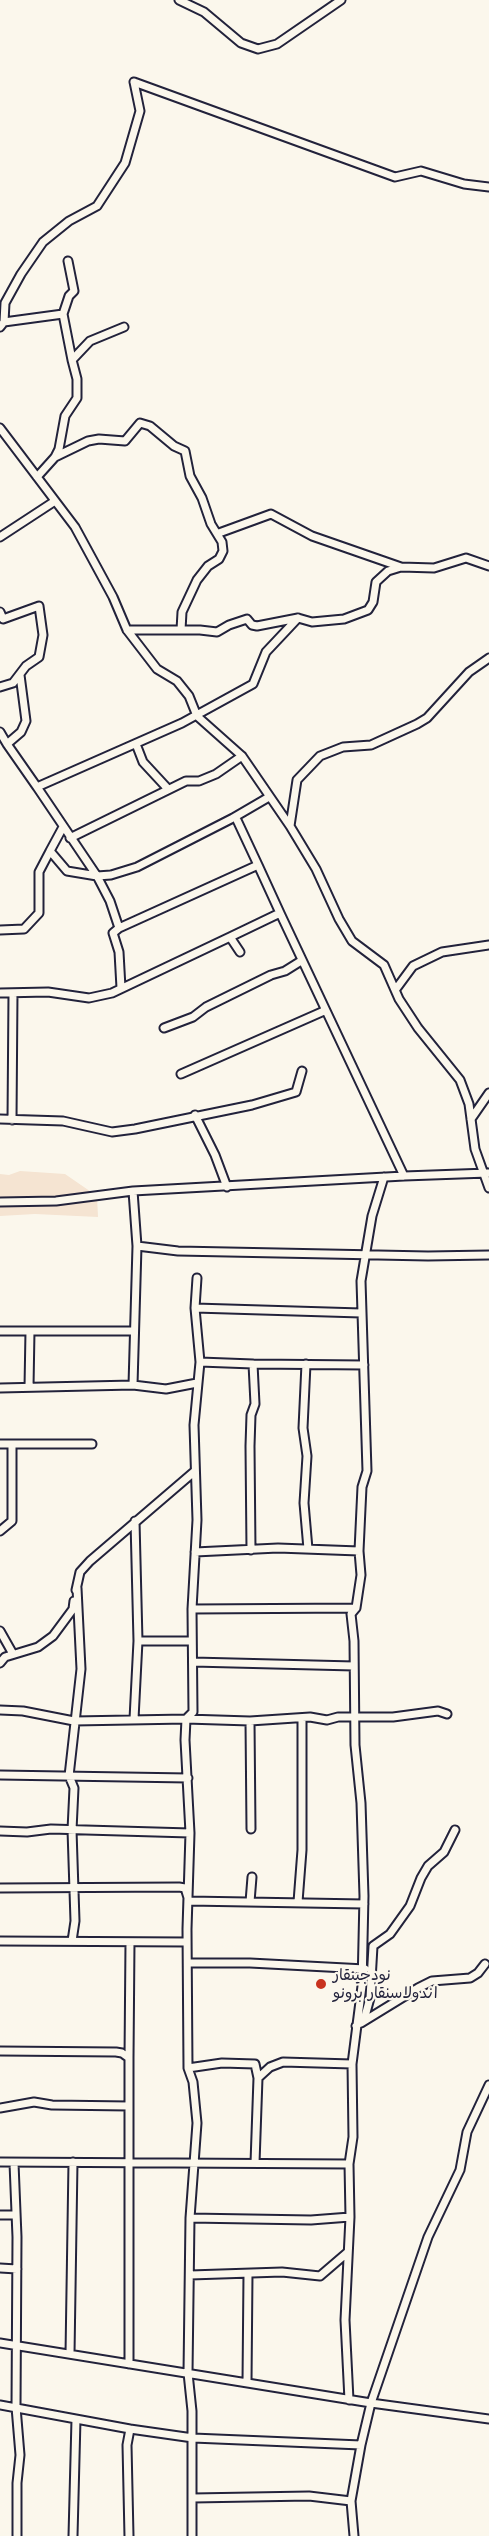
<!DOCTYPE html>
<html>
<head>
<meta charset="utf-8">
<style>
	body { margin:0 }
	canvas { display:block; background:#fbf7ec }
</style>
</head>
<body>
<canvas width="489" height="2536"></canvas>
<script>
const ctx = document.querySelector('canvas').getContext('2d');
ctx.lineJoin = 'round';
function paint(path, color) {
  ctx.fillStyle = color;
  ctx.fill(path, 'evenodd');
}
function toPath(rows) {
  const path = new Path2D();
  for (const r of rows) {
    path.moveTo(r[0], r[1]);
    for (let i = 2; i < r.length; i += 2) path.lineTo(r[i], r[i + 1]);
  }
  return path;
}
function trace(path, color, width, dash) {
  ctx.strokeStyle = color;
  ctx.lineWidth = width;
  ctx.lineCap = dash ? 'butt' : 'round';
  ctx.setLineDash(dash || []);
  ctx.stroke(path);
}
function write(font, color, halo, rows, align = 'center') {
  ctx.font = font + ' Mali,"Playpen Sans Arabic",sans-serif';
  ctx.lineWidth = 4.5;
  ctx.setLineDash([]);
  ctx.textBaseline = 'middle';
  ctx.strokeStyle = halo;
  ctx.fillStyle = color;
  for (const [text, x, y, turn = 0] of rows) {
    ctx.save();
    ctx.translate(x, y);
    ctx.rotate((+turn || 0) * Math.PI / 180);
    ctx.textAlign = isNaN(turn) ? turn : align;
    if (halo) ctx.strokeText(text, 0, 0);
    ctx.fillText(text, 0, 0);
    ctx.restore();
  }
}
paint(toPath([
	[20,1171,65,1174,97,1196,98,1217,35,1214,0,1216,0,1174,9,1175]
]), '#f5e4d2');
const minor = toPath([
	[179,0,204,12,241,43,258,49,277,44,341,0],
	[134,82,395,177,421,171,464,184,489,187],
	[68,261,74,291,69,296,63,314,72,360],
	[4,322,63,314],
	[0,327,4,322,5,303,21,274,43,242,69,221,97,206,125,163,140,111,134,82],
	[0,428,75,527,113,597,127,630,157,669,177,681,189,696,197,716,242,756,290,826],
	[55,457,88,441,99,439,125,441,140,423,150,426,174,446,185,451,190,476,202,498,211,524,222,542,223,551,219,559,208,566,197,580,182,612,181,630],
	[37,477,55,457,59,449,65,416,77,398,77,379,72,360,90,341,124,327],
	[219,533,271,514,312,536,401,567,434,568,466,558,489,566],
	[0,537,55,501],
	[0,612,3,619,39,606,43,635,39,657,26,666,13,683,0,687],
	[127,630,200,630,217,632,229,625,247,619,252,625,257,626,298,618,312,622,344,619,368,610,373,602,376,582,388,571,401,567],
	[489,658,469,672,427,718,417,724,371,745,343,747,320,756,297,780,290,826,316,869,339,919,352,941,384,965,399,999,418,1028,460,1080,469,1104,475,1149,489,1188],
	[20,675,26,721,21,732,7,744,37,787],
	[0,732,7,744],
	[136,744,143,762,168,789],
	[233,818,269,797],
	[70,838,186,781,199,781,216,774,242,756],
	[50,851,63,827],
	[280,913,404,1176],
	[119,928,113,933,119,952,121,988],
	[0,930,24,929,39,913,39,872,50,851,67,871,97,876,111,875,137,867,233,818,236,818,258,865,119,928,110,901,97,876,37,787,182,723,253,684,266,652,298,618],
	[230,937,280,913,258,865],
	[396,989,413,966,442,952,489,945],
	[0,993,48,992,89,998,112,993,230,937,240,952],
	[164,1028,193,1017,206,1007,271,975,285,971,301,961],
	[181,1074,324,1011],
	[195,1115,215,1155,227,1187],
	[0,1119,63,1121,112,1132,135,1129,252,1105,296,1092,302,1071],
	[471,1119,489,1093],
	[12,1120,13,993],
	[133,1191,137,1246,133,1385],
	[0,1202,56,1201,133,1191,404,1176,488,1173],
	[137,1246,178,1251,428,1256,489,1255],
	[195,1308,361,1313],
	[0,1331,134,1331],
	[200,1362,253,1364],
	[306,1364,303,1428,307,1456,304,1503,308,1549],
	[29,1387,30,1331],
	[0,1388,133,1385,166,1389,197,1383],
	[0,1444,92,1444],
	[0,1531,12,1521,12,1444],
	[251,1550,250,1446,251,1415,255,1404,253,1364,364,1365],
	[195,1552,278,1548,359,1551],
	[76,1590,80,1572,90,1561,195,1471],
	[192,1609,356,1608],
	[0,1631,13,1654],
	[138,1641,192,1641],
	[193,1662,354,1666],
	[0,1663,5,1657,38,1647,53,1636,73,1609,74,1601],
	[0,1710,23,1711,74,1721,186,1719,250,1721,310,1717,327,1720,338,1717,393,1717,438,1711,447,1714],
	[134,1719,138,1641,135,1521],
	[250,1721,251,1829],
	[0,1775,188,1778],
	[0,1831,27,1832,51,1829,190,1833],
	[0,1888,179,1887,185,1888,189,1901,364,1904],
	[250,1902,252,1877],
	[298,1902,302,1850,302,1719],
	[0,1941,187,1942],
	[72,1941,75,1921,72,1830,74,1788,69,1776,81,1669,77,1588],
	[188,1963,250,1963,365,1969],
	[361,2023,418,1988,432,1981,470,1978,478,1973,485,1964],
	[356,2026,364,2020,370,1998,373,1946,390,1934,410,1906,421,1878,428,1866,444,1852,455,1830],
	[0,2051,116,2052,122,2053,129,2058,129,2364],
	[129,2058,130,1942],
	[188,2068,222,2063,255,2064,258,2078,270,2067,283,2062,352,2064],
	[0,2108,34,2102,52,2105,129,2106],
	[0,2162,349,2164],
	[14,2163,17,2237,16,2407,20,2455,17,2483,17,2536],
	[255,2163,258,2078],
	[0,2215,15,2215],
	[190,2218,311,2220,350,2217],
	[0,2268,17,2269],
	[190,2275,282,2272,320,2276,348,2252],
	[0,2343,371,2403,489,2419],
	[70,2354,73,2162],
	[247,2382,248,2274],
	[349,2400,345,2320,350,2217,349,2164,353,2137,352,2064,362,1986,364,1896,361,1803,355,1745,354,1641,351,1614,356,1608,361,1575,359,1551,361,1508,362,1487,367,1471,361,1281,372,1216,384,1177],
	[0,2405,130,2429,193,2438,361,2445],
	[193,2498,309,2496,351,2501],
	[73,2536,76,2419],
	[129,2536,127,2445,130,2429],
	[192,2536,192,2411,188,2373,190,2218,197,2123,193,2082,188,2068,187,1929,190,1833,185,1740,186,1719,193,1712,192,1609,197,1520,194,1425,200,1362,195,1308,197,1278],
	[354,2536,351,2501,361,2445,371,2403,428,2237,460,2170,467,2132,489,2085]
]);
trace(minor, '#22223b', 11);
trace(minor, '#fbf7ec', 7);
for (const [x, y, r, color] of [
	[321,1984,6,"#c8321e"]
]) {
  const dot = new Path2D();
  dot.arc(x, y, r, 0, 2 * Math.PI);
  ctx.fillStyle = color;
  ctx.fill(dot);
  trace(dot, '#fbf7ec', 2);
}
write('16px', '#22223b', '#fbf7ec', [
	["نودجينقار",333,1975],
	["اندولاسنقار برونو",333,1993]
], 'left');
</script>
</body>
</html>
